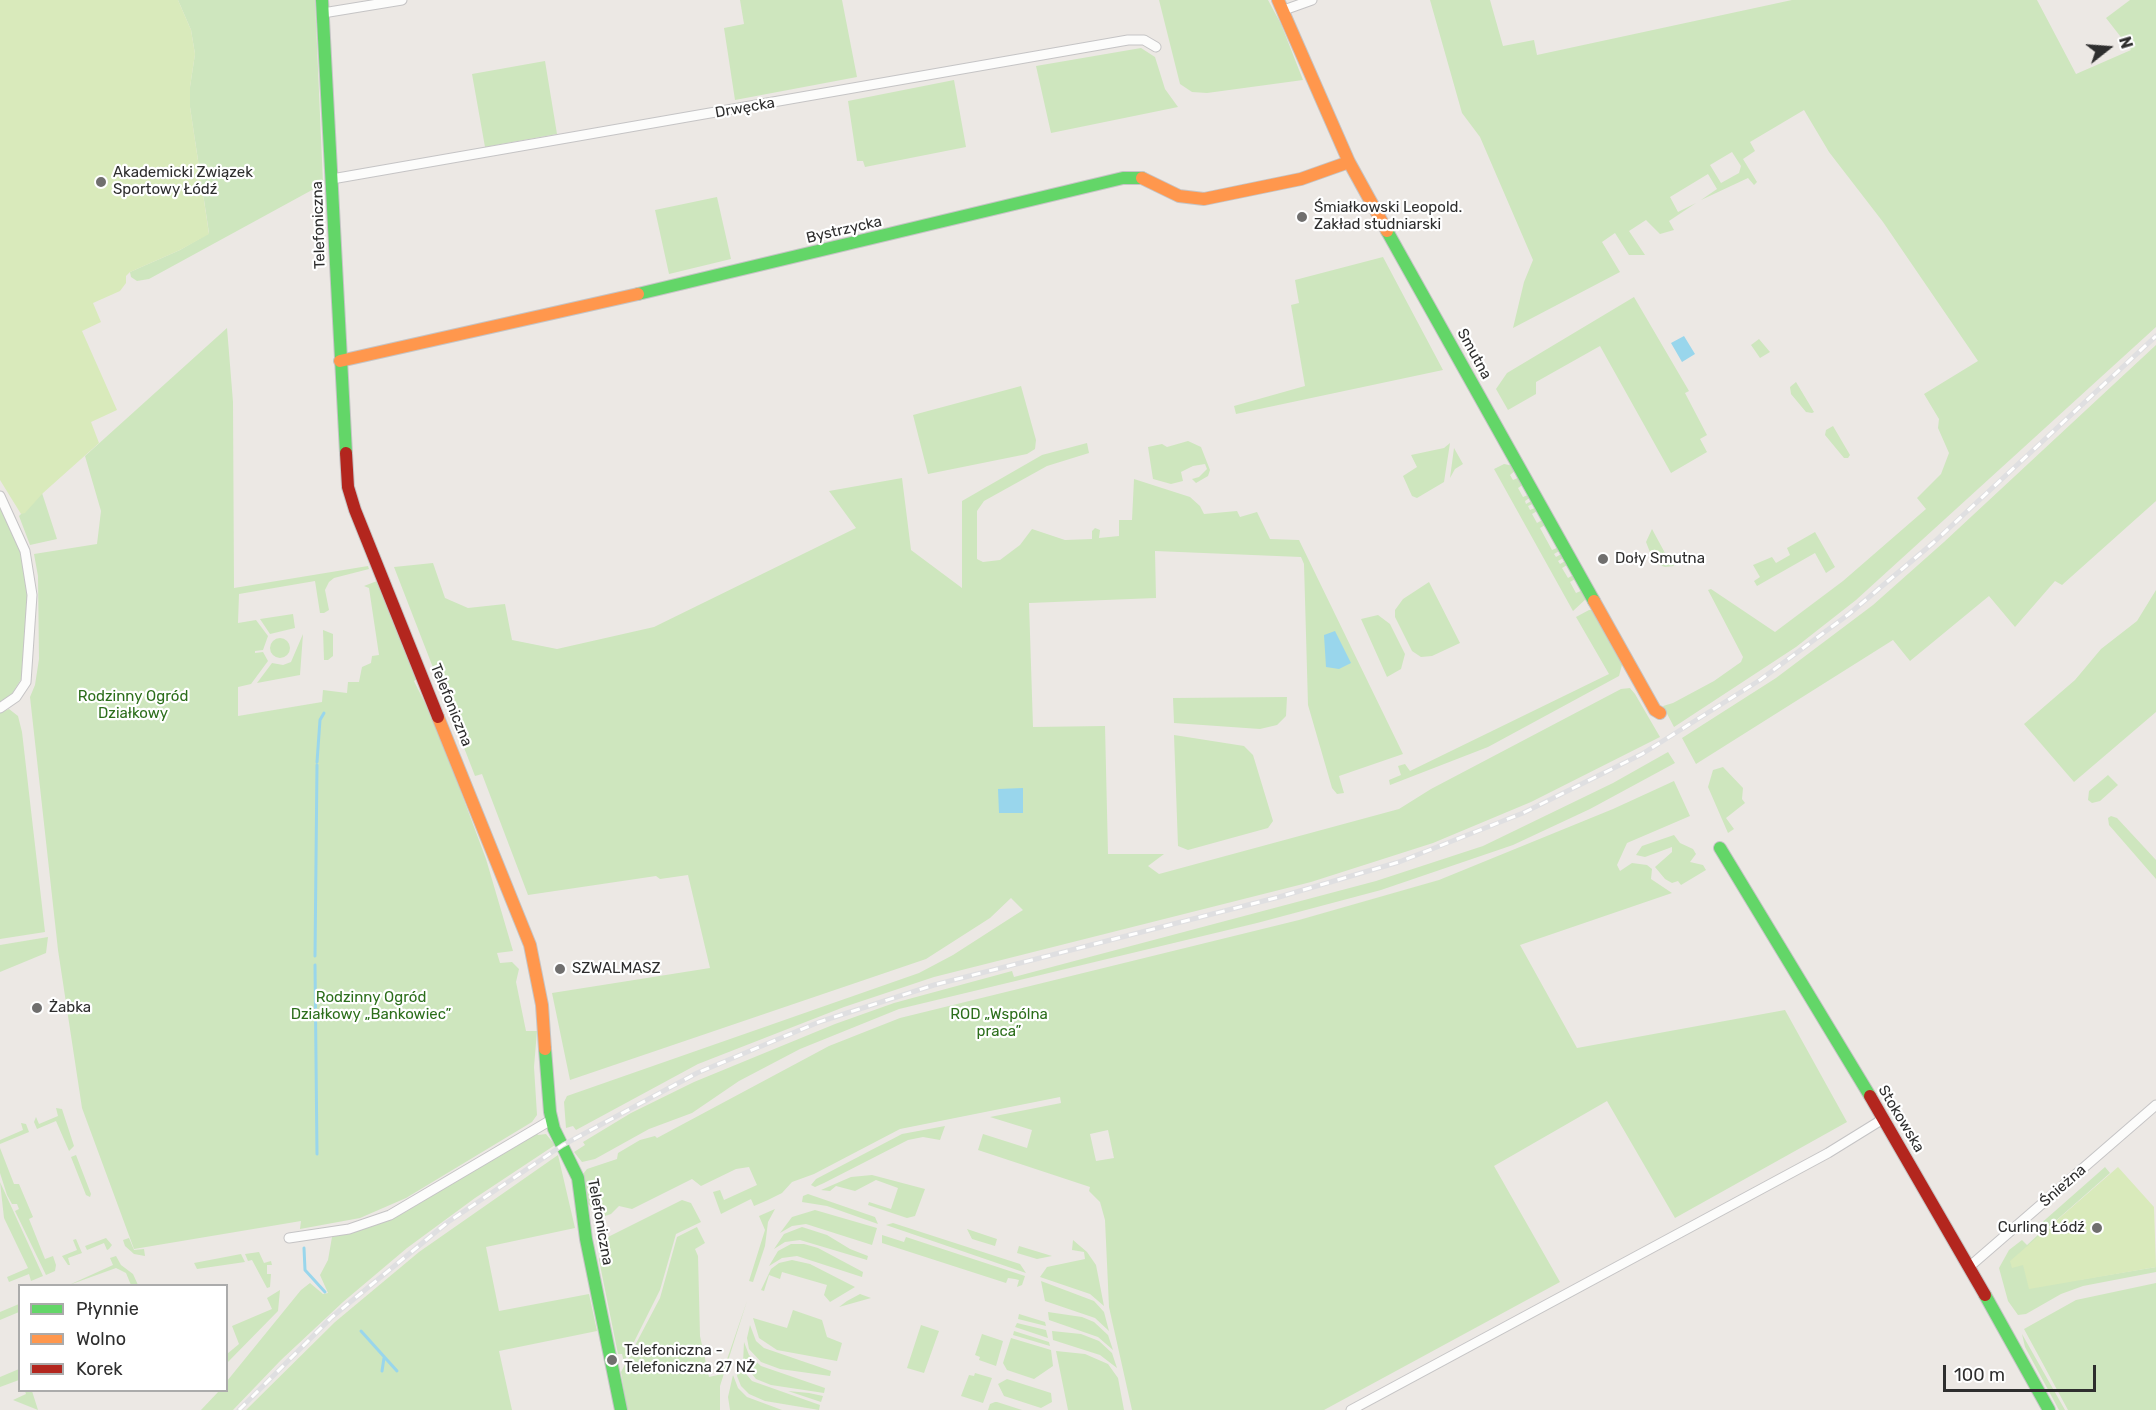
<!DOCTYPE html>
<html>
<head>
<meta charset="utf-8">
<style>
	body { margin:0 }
	#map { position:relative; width:2156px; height:1410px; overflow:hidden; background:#ece8e4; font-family:Rubik,sans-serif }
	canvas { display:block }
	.legend { position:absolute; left:18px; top:1284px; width:210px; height:108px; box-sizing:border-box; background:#fff; border:2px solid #ababab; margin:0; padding:8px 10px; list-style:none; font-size:18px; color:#2e2e2e }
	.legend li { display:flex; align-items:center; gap:12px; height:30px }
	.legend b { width:30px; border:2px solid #ababab }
	.north { position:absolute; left:2078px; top:18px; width:60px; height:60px; -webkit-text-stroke:4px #fff; paint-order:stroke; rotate:73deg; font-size:16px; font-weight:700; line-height:24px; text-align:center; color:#2e2e2e }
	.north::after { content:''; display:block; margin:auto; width:21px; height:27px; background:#2e2e2e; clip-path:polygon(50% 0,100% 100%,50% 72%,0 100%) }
	.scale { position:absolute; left:1943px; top:1365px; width:153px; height:27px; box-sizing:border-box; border:3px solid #2e2e2e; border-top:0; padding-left:8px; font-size:18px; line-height:21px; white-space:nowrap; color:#2e2e2e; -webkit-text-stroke:4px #fff; paint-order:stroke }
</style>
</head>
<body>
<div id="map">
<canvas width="2156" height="1410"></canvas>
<ul class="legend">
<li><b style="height:8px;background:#63d668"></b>Płynnie</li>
<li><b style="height:8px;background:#ff974d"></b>Wolno</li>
<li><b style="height:8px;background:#b3261e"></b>Korek</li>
</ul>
<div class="north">N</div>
<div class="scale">100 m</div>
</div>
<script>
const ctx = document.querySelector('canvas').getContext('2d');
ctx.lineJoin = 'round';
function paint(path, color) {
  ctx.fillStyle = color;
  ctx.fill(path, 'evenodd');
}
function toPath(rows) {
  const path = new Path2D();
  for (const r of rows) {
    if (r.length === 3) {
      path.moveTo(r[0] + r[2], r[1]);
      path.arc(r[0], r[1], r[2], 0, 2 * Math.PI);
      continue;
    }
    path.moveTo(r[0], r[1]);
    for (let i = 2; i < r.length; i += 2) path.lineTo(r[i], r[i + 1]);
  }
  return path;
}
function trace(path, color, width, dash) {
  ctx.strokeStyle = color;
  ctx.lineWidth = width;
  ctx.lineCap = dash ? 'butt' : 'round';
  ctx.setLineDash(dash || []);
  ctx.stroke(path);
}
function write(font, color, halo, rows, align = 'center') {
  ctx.font = font + ' Rubik,sans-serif';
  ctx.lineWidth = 4.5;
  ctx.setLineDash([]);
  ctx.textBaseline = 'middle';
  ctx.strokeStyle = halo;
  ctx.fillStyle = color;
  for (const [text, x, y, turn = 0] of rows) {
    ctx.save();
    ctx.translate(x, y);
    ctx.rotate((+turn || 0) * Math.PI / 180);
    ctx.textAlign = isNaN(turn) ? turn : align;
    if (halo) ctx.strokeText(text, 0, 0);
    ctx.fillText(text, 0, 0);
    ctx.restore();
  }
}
paint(toPath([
	[178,0,315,0,323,184,149,279,137,281,131,277,130,272,180,250,209,233,190,107,190,87,195,54,191,30],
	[740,0,842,0,857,77,735,100,724,28,744,24],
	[1159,0,1268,0,1281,24,1303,80,1207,93,1192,92,1180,84],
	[1430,0,1490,0,1503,46,1534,40,1537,55,1792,0,2037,0,2076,74,2131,50,2106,18,2130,0,2156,0,2156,327,1856,600,1796,647,1674,727,1663,706,1673,703,1714,681,1741,662,1743,657,1708,590,1711,589,1775,632,1843,581,1926,509,1917,498,1941,474,1949,453,1938,428,1939,419,1924,394,1978,361,1883,222,1829,152,1804,110,1750,142,1755,151,1743,159,1757,182,1754,185,1748,178,1701,200,1717,189,1708,174,1670,197,1678,212,1696,203,1669,221,1674,230,1660,234,1646,220,1629,231,1645,255,1629,255,1615,233,1602,242,1620,272,1513,328,1524,282,1533,260,1480,137,1462,113],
	[1732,152,1741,166,1739,173,1721,183,1710,165],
	[1141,48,1155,57,1165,89,1178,107,1051,133,1036,66],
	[545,61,557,134,485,147,472,74],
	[954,80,966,147,865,167,863,161,857,161,848,101],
	[717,197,731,259,669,274,655,210],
	[1383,257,1443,370,1236,414,1234,406,1305,386,1291,305,1299,303,1295,280],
	[1634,297,1689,391,1685,393,1707,435,1700,439,1707,452,1671,473,1600,346,1536,382,1536,394,1508,410,1496,389,1507,373],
	[227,328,233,402,234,588,368,566,369,569,334,578,329,582,325,590,329,610,324,613,320,613,315,581,239,594,238,623,256,620,268,636,263,650,255,651,255,653,263,652,268,661,251,684,238,687,238,716,322,702,323,690,347,693,348,682,359,682,362,667,371,663,372,656,379,655,369,588,364,586,377,581,418,678,414,681,436,725,486,859,513,951,497,953,500,963,512,962,519,969,516,982,526,1031,537,1031,534,1067,537,1115,532,1122,406,1198,360,1218,300,1229,301,1221,134,1249,82,1108,58,950,30,697,35,685,39,659,38,576,34,554,97,544,101,511,85,456],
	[1759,339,1770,352,1760,358,1751,345],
	[2156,345,2156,501,2062,585,2055,581,2015,627,1989,596,1910,661,1893,640,1696,764,1682,738,1776,678,1873,605,1944,542],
	[1796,382,1814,412,1812,413,1806,412,1791,394,1790,387],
	[1021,386,1036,440,1035,449,1027,454,928,474,913,415],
	[1833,426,1850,455,1848,458,1844,458,1825,435,1826,430],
	[1188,441,1201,447,1210,470,1208,476,1196,483,1192,479,1199,477,1207,469,1205,464,1193,466,1181,472,1183,481,1171,484,1153,479,1148,447,1162,444,1167,447],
	[1087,443,1089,453,1047,466,984,501,977,511,977,559,983,562,1000,560,1020,545,1032,529,1065,540,1092,539,1092,531,1095,528,1100,530,1099,538,1119,536,1119,520,1132,520,1134,479,1190,497,1200,506,1204,514,1237,511,1240,517,1257,512,1270,539,1299,540,1403,754,1339,776,1344,793,1337,794,1332,788,1308,705,1304,564,1301,557,1155,551,1156,598,1029,603,1033,727,1105,726,1108,854,1164,854,1148,866,1159,874,1399,809,1431,789,1621,689,1630,688,1635,694,1660,737,1531,802,1433,843,1311,882,934,977,844,1007,698,1064,576,1130,573,1126,566,1128,564,1102,567,1096,919,973,953,955,1023,910,1011,898,990,918,926,959,570,1080,552,993,710,968,688,875,660,879,656,876,528,895,482,774,475,776,394,567,433,563,445,598,468,608,505,604,512,640,557,649,654,627,856,528,829,491,902,478,911,550,962,588,962,501,1042,455],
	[1450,443,1444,482,1417,498,1412,496,1403,476,1417,467,1411,455,1444,448],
	[1454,448,1463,464,1455,469,1450,478],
	[1504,464,1514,466,1516,470,1510,475,1513,480,1520,477,1524,484,1518,488,1523,497,1530,494,1531,497,1525,501,1526,504,1533,500,1535,503,1528,506,1530,510,1537,507,1539,510,1532,514,1537,523,1544,519,1547,524,1540,528,1552,550,1559,547,1561,550,1554,554,1556,557,1563,553,1565,557,1558,561,1560,564,1567,560,1569,564,1562,568,1568,578,1575,574,1577,578,1570,582,1576,593,1583,590,1587,598,1573,611,1494,469],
	[42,493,57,539,30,545,19,516],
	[0,506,20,550,27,586,27,606,23,676,12,694,0,702],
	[1652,529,1665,553,1653,560,1646,542],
	[1815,532,1835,567,1826,573,1815,553,1757,586,1754,581,1760,577,1753,565,1772,557,1776,563,1790,555,1787,548],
	[1668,555,1674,566,1665,567,1654,563],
	[1429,582,1460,643,1432,656,1421,657,1412,651,1395,617,1395,610,1403,599],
	[2156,590,2156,712,2074,782,2024,724,2075,680,2101,649,2137,621],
	[1589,610,1595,610,1623,661,1619,676,1488,747,1390,785,1389,780,1401,775,1398,766,1405,764,1410,771,1609,674,1576,617],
	[293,614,295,628,270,634,260,619],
	[1378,615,1390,624,1405,654,1401,669,1387,677,1361,619],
	[323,630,333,634,333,656,328,660,324,660],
	[303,634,300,675,257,683,272,663,283,665,291,662],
	[280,648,10],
	[1287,697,1286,716,1277,725,1260,729,1174,723,1173,698],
	[9,709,18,716,22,732,45,932,0,939,0,713],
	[1174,735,1244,746,1253,755,1273,821,1268,828,1188,850,1178,846],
	[1668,752,1675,763,1590,809,1513,845,1381,890,1257,923,899,1009,800,1049,739,1081,692,1113,649,1129,595,1159,582,1162,574,1152,585,1145,583,1142,631,1113,694,1082,835,1024,894,1003,1012,971,1014,977,1376,881,1483,846,1613,783],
	[1723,767,1743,788,1742,799,1745,803,1726,818,1734,829,1728,833,1708,787,1713,770],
	[2108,775,2118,785,2100,801,2092,803,2088,800,2089,791],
	[1674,781,1690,816,1627,843,1617,865,1620,871,1632,863,1647,865,1652,869,1651,879,1672,893,1520,945,1577,1048,1785,1010,1847,1122,1675,1218,1607,1101,1494,1166,1560,1282,1324,1410,1132,1410,1109,1307,1105,1220,1100,1202,1089,1191,1090,1187,978,1150,983,1134,1027,1148,1032,1130,990,1117,1061,1103,1060,1097,900,1129,814,1174,792,1182,782,1193,768,1200,754,1206,751,1199,721,1214,713,1192,720,1190,724,1200,757,1185,749,1167,736,1169,701,1186,692,1179,632,1209,619,1206,611,1214,602,1217,588,1204,583,1174,587,1169,617,1159,618,1153,640,1140,655,1136,657,1138,829,1046,900,1018,1299,920,1439,880,1613,809],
	[1108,1130,1114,1158,1096,1161,1090,1134],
	[2111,816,2117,818,2156,860,2156,879,2109,825,2108,818],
	[1674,835,1680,843,1693,849,1696,854,1690,862,1703,865,1706,870,1681,885,1678,881,1672,883,1665,879,1655,867,1672,852,1672,847,1645,857,1636,855,1642,846],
	[48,937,46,953,0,972,0,945],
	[56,1108,62,1109,74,1146,69,1151,56,1121,37,1129,34,1122,36,1117,39,1124,58,1116],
	[21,1123,26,1124,29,1132,0,1144,0,1140,23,1130],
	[945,1126,940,1140,923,1137,908,1140,824,1183,815,1187,811,1185,816,1179,902,1134],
	[537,1133,538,1135,546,1134,555,1145,475,1198,407,1248,343,1302,281,1360,233,1410,201,1410,219,1391,226,1390,227,1381,301,1290,310,1283,323,1294,328,1293,320,1275,328,1260,332,1237,370,1227,400,1215],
	[0,1148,14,1184,19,1184,33,1217,29,1219,45,1259,53,1256,56,1265,55,1271,46,1275,15,1211,19,1209,17,1204,12,1204,7,1195,0,1173],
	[76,1155,91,1194,90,1197,86,1195,71,1157],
	[558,1155,575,1228,486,1247,499,1311,589,1294,597,1331,499,1351,512,1410,246,1410,335,1322,419,1252],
	[2105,1167,2110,1173,2043,1232,2038,1226],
	[872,1175,925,1189,915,1216,907,1218,868,1205,869,1202,891,1209,898,1188,876,1180,855,1191,836,1186,830,1191,821,1190,851,1177],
	[0,1182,43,1276,31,1281,29,1274,9,1282,7,1277,28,1268,4,1218],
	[808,1194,875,1217,878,1224,827,1206,802,1202,803,1196],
	[682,1200,691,1203,701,1222,676,1234,660,1290,624,1362,622,1354,618,1354,599,1260,601,1244,606,1238],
	[775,1209,768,1222,765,1246,753,1282,749,1281,765,1230,759,1216],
	[815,1210,877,1228,872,1245,806,1224,792,1226,780,1233,792,1217],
	[893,1223,1020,1264,1026,1273,886,1225],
	[697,1227,705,1243,695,1249,698,1256,700,1336,709,1377,722,1374,747,1301,720,1386,720,1410,627,1410,621,1372,660,1298,677,1237],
	[802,1227,827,1235,850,1249,868,1256,867,1260,800,1240,785,1242,774,1249,784,1234],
	[967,1229,997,1239,995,1246,972,1239],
	[2040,1233,2078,1280,2156,1267,2156,1272,2083,1286,2061,1294,2026,1314,2018,1315,2008,1301,1999,1268,2009,1250,2022,1240,2027,1245],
	[882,1235,904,1242,906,1237,1025,1276,1022,1285,1017,1287,1019,1280,1015,1279,1008,1278,1006,1283,882,1243],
	[106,1238,112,1245,109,1249,107,1250,104,1243,87,1250,85,1246],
	[129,1238,134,1250,144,1249,145,1256,134,1254,125,1246,123,1240],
	[76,1239,82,1253,68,1258,70,1265,68,1265,62,1256,77,1250,73,1240],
	[1073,1240,1087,1252,1096,1265,1104,1306,1090,1294,1040,1277,1047,1267,1085,1259,1084,1252,1072,1250],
	[791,1244,804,1244,818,1248,863,1272,862,1277,797,1256,782,1258,769,1266,778,1251],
	[1019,1246,1052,1256,1037,1259,1017,1253],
	[259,1252,264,1263,271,1261,272,1265,267,1265,267,1274,271,1274,270,1287,267,1288,252,1260,248,1261,245,1254],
	[241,1254,245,1262,197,1269,194,1263],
	[116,1256,121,1265,133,1274,138,1285,131,1285,126,1273,116,1268,69,1285,113,1265,110,1258],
	[792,1260,810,1264,855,1287,830,1302,824,1295,827,1285,782,1272,780,1279,769,1275,764,1291,761,1290,771,1269,779,1263],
	[1041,1281,1094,1301,1104,1312,1109,1331,1095,1318,1045,1301],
	[2156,1283,2156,1410,2068,1410,2024,1329,2076,1300],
	[280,1290,278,1311,227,1363,227,1354,239,1344,232,1326,272,1309,267,1298],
	[860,1294,871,1298,839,1307,847,1301],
	[19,1304,19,1312,0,1320,0,1312],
	[793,1310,822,1320,827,1337,842,1343,837,1361,777,1350,759,1338,753,1318,787,1328],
	[1048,1312,1082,1317,1094,1322,1108,1335,1113,1350,1098,1337,1049,1320],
	[1019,1314,1045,1322,1046,1326,1018,1319],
	[1017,1323,1046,1330,1048,1338,1015,1327],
	[750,1325,756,1341,764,1348,831,1371,830,1376,780,1369,761,1362,749,1349,747,1338],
	[921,1325,939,1331,924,1373,907,1368],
	[1014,1331,1049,1342,1050,1346,1013,1335],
	[1052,1331,1081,1334,1099,1341,1112,1353,1117,1368,1100,1355,1053,1340],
	[982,1334,1003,1341,996,1366,979,1360,980,1357,975,1355],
	[2022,1334,2065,1410,2059,1410,2025,1347],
	[1011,1338,1051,1350,1053,1366,1034,1379,1007,1370,1003,1363],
	[744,1342,749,1355,761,1366,825,1388,824,1393,771,1385,756,1379,743,1363],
	[1056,1351,1085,1354,1108,1364,1118,1378,1124,1410,1068,1410],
	[739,1359,742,1369,752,1381,820,1405,819,1410,765,1401,749,1394,741,1386,737,1376],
	[19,1369,19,1380,0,1387,0,1377],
	[975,1373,992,1378,983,1403,961,1396,969,1375,974,1376],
	[733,1375,738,1388,747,1397,782,1410,730,1410,728,1397],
	[1007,1379,1051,1393,1052,1402,1041,1408,1004,1396,998,1384],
	[25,1391,32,1391,38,1410,13,1400,26,1394],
	[788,1391,809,1393,823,1396,821,1402],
	[995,1402,997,1402,1022,1410,988,1410,990,1404]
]), '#cee6be');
paint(toPath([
	[0,0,178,0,191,30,195,54,190,87,190,107,209,234,180,250,130,272,126,276,126,283,120,291,93,303,101,322,82,331,117,410,91,422,99,443,43,493,25,513,21,514,0,480],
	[2118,1167,2154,1207,2156,1267,2029,1289,2023,1265,2012,1268,2010,1261]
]), '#d9eabb');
paint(toPath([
	[1684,336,1695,354,1682,362,1671,343],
	[1335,631,1351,663,1339,669,1326,667,1324,635],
	[1023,788,1023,813,999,813,998,789]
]), '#99d6ec');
trace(toPath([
	[317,762,320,720,324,713],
	[315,956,317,765],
	[315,965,317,1154],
	[304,1248,305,1270,325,1292],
	[361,1331,397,1371],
	[382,1371,384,1358]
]), '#99d6ec', 3);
const street = toPath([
	[1284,10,1312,0],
	[323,13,402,0],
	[332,179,1128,40,1144,40,1156,47],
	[0,496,25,551,32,595,26,682,16,697,0,708],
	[289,1238,349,1229,390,1215,551,1120],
	[1969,1267,2156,1105],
	[1351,1410,1828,1153,1883,1119]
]);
const fast = toPath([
	[322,0,346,453],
	[1387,231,1594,601],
	[638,294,1123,178,1142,178],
	[1720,848,1870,1096],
	[545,1049,550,1112,554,1129,578,1178,586,1239,621,1410],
	[1985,1295,2049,1410]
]);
const slow = toPath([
	[1278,0,1349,162,1387,231],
	[1142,178,1179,196,1204,199,1301,179,1349,162],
	[340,361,638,294],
	[1594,601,1655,710,1660,713],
	[438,717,530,945,542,1005,545,1049]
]);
const jam = toPath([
	[346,453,348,487,355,510,438,717],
	[1870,1096,1985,1295]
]);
trace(street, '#c5c4c5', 11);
trace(fast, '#c5c4c5', 14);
trace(slow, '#c5c4c5', 14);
trace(jam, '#c5c4c5', 14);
trace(street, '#fcfcfb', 9);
trace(fast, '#63d668', 12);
trace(slow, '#ff974d', 12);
trace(jam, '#b3261e', 12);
const rail = toPath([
	[239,1410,332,1317,448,1222,563,1145,697,1073,819,1022,934,985,1279,897,1399,862,1523,813,1642,754,1760,680,1849,614,1933,543,2156,336]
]);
trace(rail, '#dfdfe1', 5);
trace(rail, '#fff', 3, [9]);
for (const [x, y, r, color] of [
	[101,182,6,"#706f6e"],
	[1302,217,6,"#706f6e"],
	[1603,559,6,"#706f6e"],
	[560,969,6,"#706f6e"],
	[37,1008,6,"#706f6e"],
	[2097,1228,6,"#706f6e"],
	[612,1360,6,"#706f6e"]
]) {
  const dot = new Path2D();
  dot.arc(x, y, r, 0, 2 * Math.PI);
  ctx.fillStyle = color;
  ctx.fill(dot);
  trace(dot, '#fff', 2);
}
write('15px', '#2e2e2e', '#fff', [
	["Drwęcka",745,108,-10],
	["Telefoniczna",319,225,-92],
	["Bystrzycka",844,230,-13],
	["Smutna",1474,354,61],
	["Telefoniczna",451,705,68],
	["Stokowska",1901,1119,59],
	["Śnieżna",2063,1186,-41],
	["Telefoniczna",600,1222,80]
]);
write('15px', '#2e2e2e', '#fff', [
	["Akademicki Związek",113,173],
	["Sportowy Łódź",113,190],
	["Śmiałkowski Leopold.",1314,208],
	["Zakład studniarski",1314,225],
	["Doły Smutna",1615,559],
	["SZWALMASZ",572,969],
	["Żabka",49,1008],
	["Curling Łódź",2085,1228,"right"],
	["Telefoniczna -",624,1351],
	["Telefoniczna 27 NŻ",624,1368]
], 'left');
write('15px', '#2c6e1b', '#fff', [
	["Rodzinny Ogród",133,697],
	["Działkowy",133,714],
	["Rodzinny Ogród",371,998],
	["Działkowy „Bankowiec”",371,1015],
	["ROD „Wspólna",999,1015],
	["praca”",999,1032]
]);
</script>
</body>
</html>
